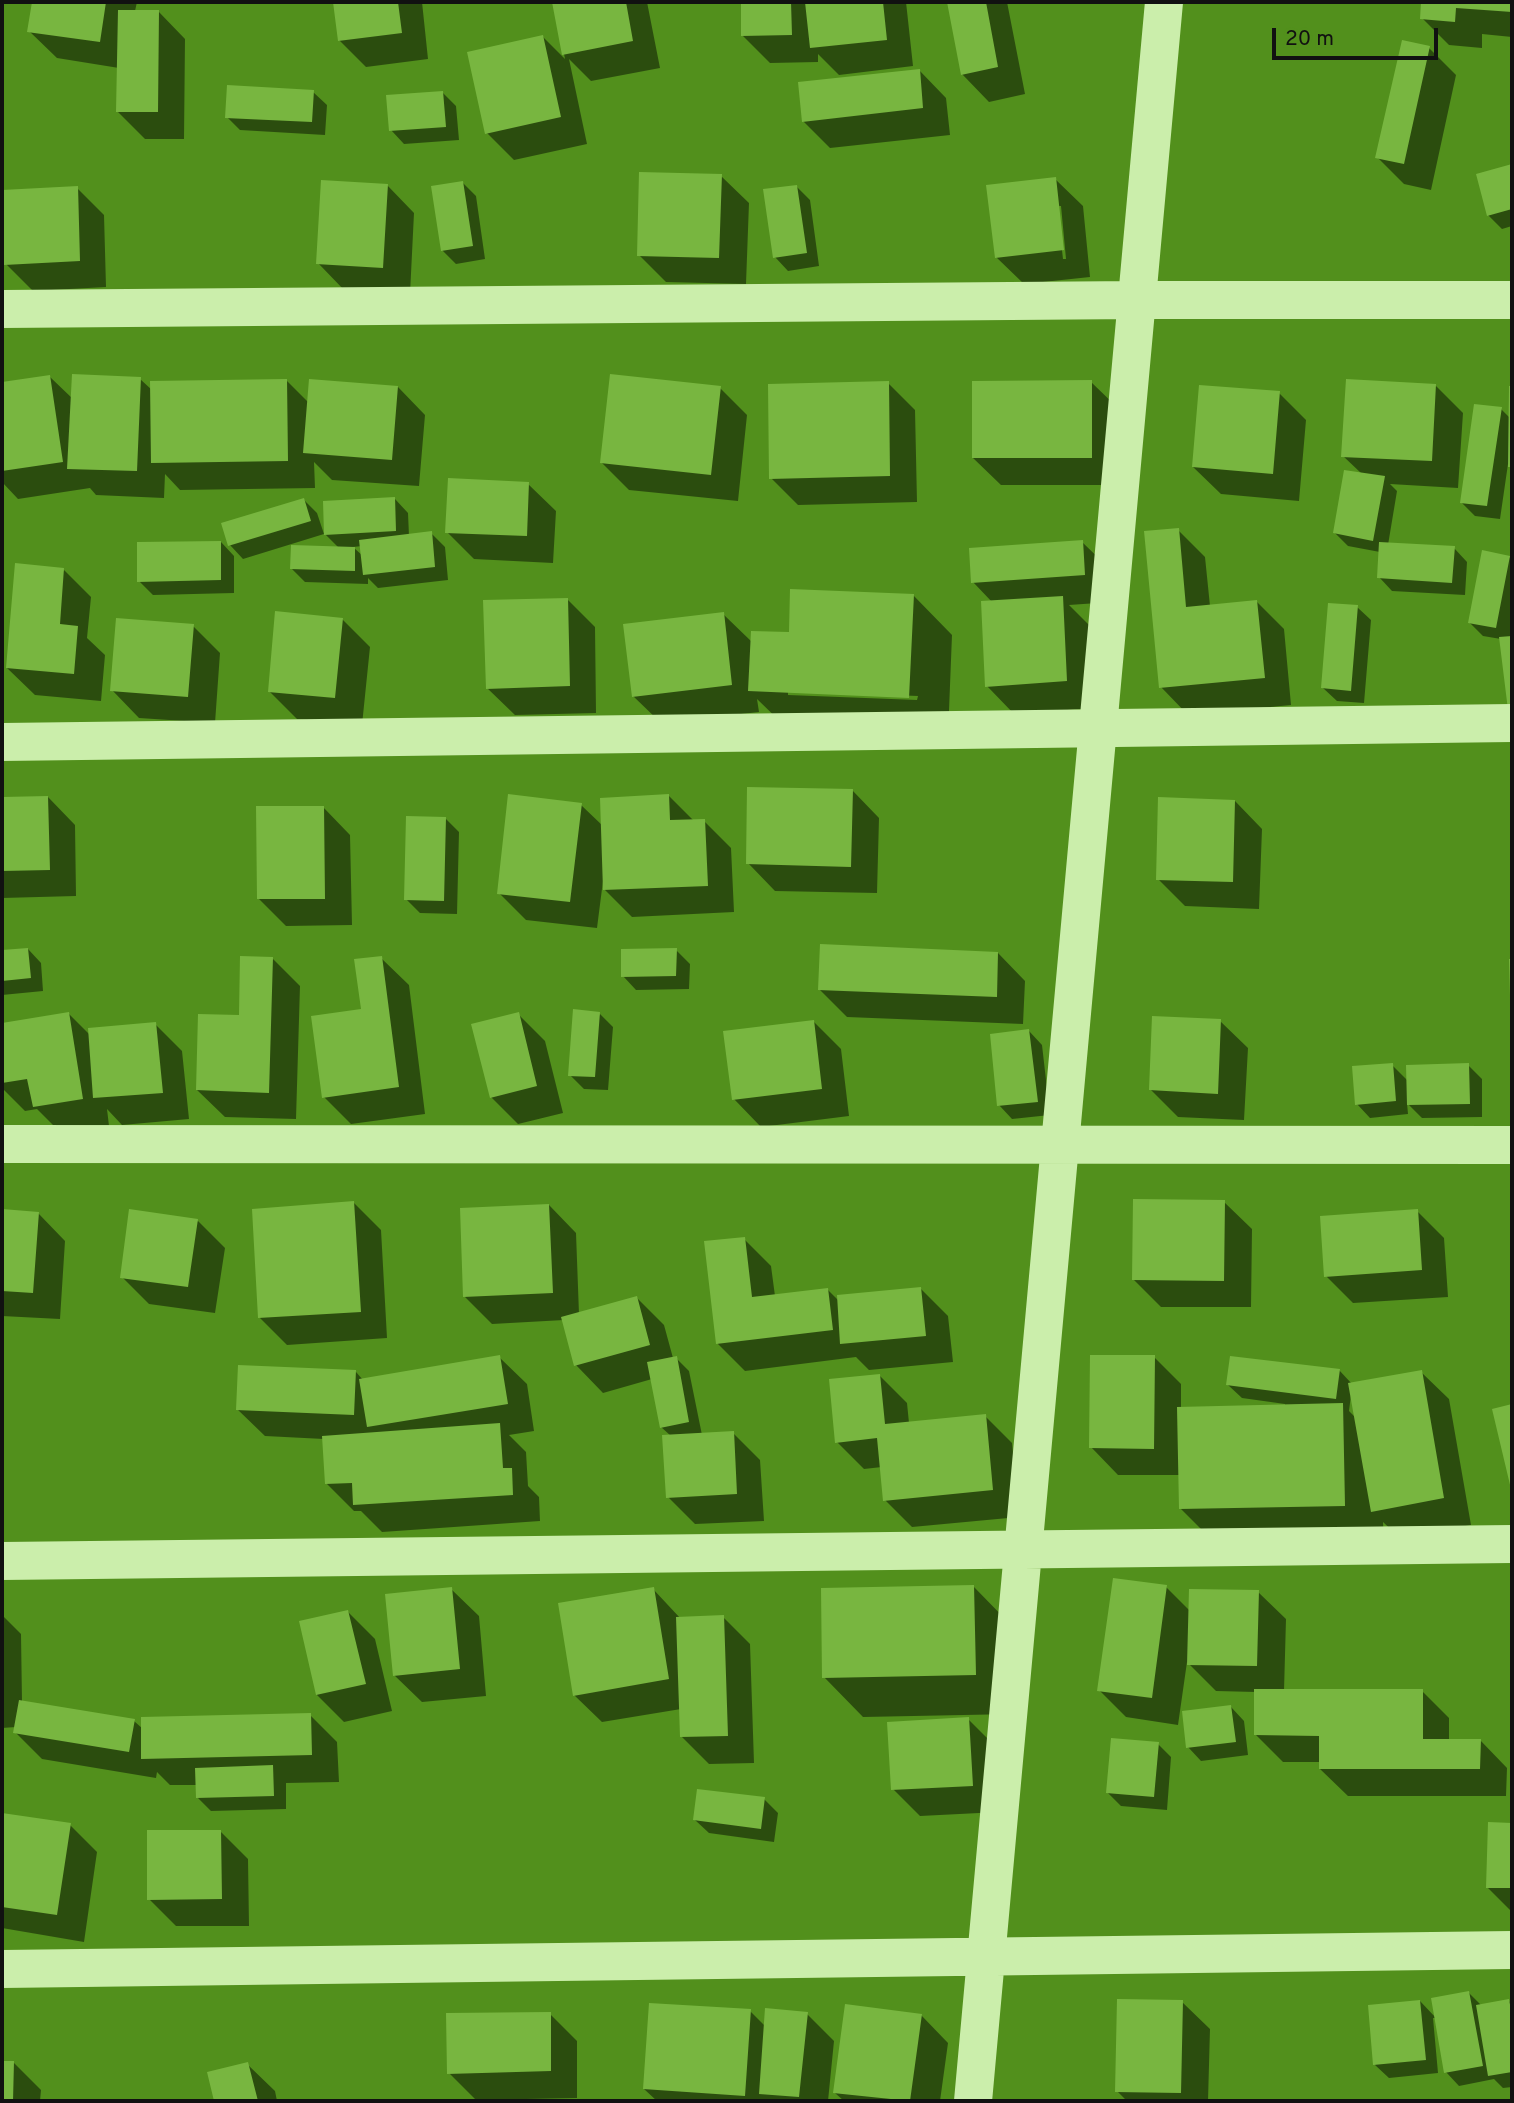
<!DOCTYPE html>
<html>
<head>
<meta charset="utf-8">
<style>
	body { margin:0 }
	#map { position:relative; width:1514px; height:2103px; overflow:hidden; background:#52901c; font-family:Overpass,sans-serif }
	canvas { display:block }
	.frame { position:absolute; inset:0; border:4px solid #111; pointer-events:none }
	.scale { position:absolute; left:1272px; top:28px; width:166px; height:32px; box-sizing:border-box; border:4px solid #111; border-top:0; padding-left:9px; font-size:21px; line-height:24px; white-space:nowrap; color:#111; -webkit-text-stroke:5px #52901c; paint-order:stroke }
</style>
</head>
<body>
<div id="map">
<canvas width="1514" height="2103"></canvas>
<div class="frame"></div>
<div class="scale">20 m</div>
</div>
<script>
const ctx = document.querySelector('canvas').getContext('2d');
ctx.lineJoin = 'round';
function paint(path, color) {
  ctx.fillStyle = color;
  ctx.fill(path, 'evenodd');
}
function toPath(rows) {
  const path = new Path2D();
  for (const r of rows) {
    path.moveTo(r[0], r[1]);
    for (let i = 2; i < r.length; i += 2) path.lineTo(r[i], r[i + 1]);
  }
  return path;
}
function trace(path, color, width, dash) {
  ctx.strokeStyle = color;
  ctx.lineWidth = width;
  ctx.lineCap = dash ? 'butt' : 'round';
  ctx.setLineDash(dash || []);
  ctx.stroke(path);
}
paint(toPath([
	[34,2,137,2,135,11,158,11,185,39,184,139,145,139,118,112,119,68,57,58,29,31],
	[335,2,422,2,428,59,366,67,339,40],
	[554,2,647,2,660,68,591,81,569,59,587,144,514,160,487,133,543,37,565,59],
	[742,2,906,2,913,66,839,75,818,54,818,62,770,63,743,36],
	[949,2,1007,2,1025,94,989,102,962,74],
	[1423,2,1512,2,1512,37,1482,34,1482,48,1449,45,1422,18],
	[1429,48,1456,75,1431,190,1404,184,1377,157],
	[919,70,946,98,950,135,830,148,803,121],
	[313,92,327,105,325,135,240,130,227,117],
	[443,93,456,106,459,140,404,144,391,130],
	[1512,166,1512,226,1502,229,1488,215,1478,175],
	[721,176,749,203,746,284,666,282,639,255],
	[1055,179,1083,206,1090,277,1024,284,996,257],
	[1057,206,1061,206,1066,259,1063,259],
	[462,182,476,196,485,259,456,264,442,250],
	[387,185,414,213,410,294,345,291,318,263],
	[796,186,810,200,819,266,788,271,775,257],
	[77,188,104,215,106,287,33,291,6,264],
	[50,377,73,399,140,379,152,390,287,381,309,403,398,387,425,415,419,486,332,480,314,462,315,488,180,490,165,474,164,498,96,495,90,488,18,499,2,482,2,384],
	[1091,382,1119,409,1118,485,1001,485,973,458],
	[888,383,915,410,917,502,798,505,771,478],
	[1436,386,1463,413,1458,488,1390,484,1397,491,1388,545,1454,548,1467,562,1465,595,1392,591,1379,577,1380,552,1348,546,1335,533,1362,474,1343,456],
	[1511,387,1512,468,1508,464,1500,519,1475,516,1462,503,1501,409,1511,419],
	[720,388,747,415,738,501,629,490,602,463],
	[1279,393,1306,420,1299,501,1221,494,1193,467],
	[528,484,556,511,553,563,474,559,447,532],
	[395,499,408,513,409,536,431,533,445,547,448,580,378,588,368,578,368,584,305,582,292,569,339,548,325,534],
	[362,546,363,556,353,547],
	[304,500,317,513,324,534,243,559,230,545],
	[1178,530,1205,557,1210,606,1257,602,1284,629,1291,705,1188,715,1161,687],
	[221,542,234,556,234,593,153,595,139,581],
	[1082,542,1110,569,1112,602,1069,605,1089,625,1094,708,1014,714,987,686,992,602,973,582],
	[1509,557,1512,560,1512,624,1510,638,1512,637,1512,712,1501,639,1483,636,1469,622],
	[64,570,91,597,87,638,105,655,101,701,35,695,7,668],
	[913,595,952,635,948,736,789,730,757,699,759,712,661,723,633,696,723,614,752,642,791,634],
	[788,691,918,696,917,700,788,695],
	[567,599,595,627,596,713,515,715,487,688],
	[1357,607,1371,620,1364,703,1337,701,1323,688],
	[342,619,370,647,362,725,297,719,269,691],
	[193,626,220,653,215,723,139,718,112,690],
	[852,790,879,818,877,893,775,891,748,863],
	[669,796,694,821,704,821,731,848,734,912,632,917,605,890,605,881,603,881,597,928,526,920,499,893,581,805,603,826],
	[48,797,75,825,76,896,2,898,2,799],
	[1235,801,1262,829,1259,909,1185,906,1158,879],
	[323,807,350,835,352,925,286,926,259,899],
	[446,819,459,832,457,914,420,913,406,899],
	[28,949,41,963,43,991,2,995,2,952],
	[676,950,690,964,689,989,636,990,623,976],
	[998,953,1025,981,1023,1024,847,1017,820,990],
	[381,958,409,985,425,1114,351,1124,324,1097,363,1010],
	[273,959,300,986,296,1119,225,1117,197,1090],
	[69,1014,90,1035,155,1024,182,1051,189,1119,122,1125,107,1109,109,1126,62,1134,37,1109,25,1111,2,1088,2,1025],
	[518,1014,545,1041,563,1113,518,1124,491,1097],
	[600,1014,613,1027,608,1090,584,1089,570,1075],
	[813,1021,841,1049,849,1116,761,1127,734,1099],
	[1220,1021,1248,1048,1244,1120,1178,1117,1151,1090],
	[1029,1031,1042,1045,1050,1115,1012,1119,999,1105],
	[1392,1065,1408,1081,1468,1065,1482,1079,1482,1117,1422,1118,1407,1103,1408,1114,1370,1118,1357,1104],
	[1224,1202,1252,1229,1251,1307,1161,1307,1133,1279],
	[354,1203,381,1230,387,1338,287,1345,260,1318],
	[549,1205,576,1233,579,1314,637,1298,664,1325,673,1358,676,1358,689,1371,702,1435,733,1433,760,1460,764,1521,695,1524,668,1497,671,1436,661,1427,652,1379,603,1393,576,1365,564,1320,492,1324,465,1297],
	[2,1211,38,1213,65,1241,60,1319,2,1316],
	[1417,1211,1444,1238,1448,1297,1353,1303,1326,1276],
	[198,1221,225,1248,215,1313,149,1304,122,1277],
	[744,1239,771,1266,775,1296,828,1290,839,1301,921,1289,948,1316,953,1362,869,1370,856,1357,745,1371,718,1344],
	[499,1357,527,1384,534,1431,509,1435,526,1452,528,1486,539,1497,540,1521,382,1532,361,1511,354,1511,327,1484,324,1439,265,1436,237,1409,356,1372,363,1380],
	[1154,1357,1181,1384,1181,1408,1285,1406,1285,1404,1242,1398,1228,1385,1339,1370,1352,1384,1421,1372,1449,1399,1471,1525,1400,1538,1383,1522,1384,1544,1220,1548,1181,1509,1180,1475,1118,1475,1091,1447],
	[1351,1395,1356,1418,1349,1411],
	[880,1376,907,1403,909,1423,985,1416,1012,1443,1019,1517,912,1527,885,1500,882,1467,864,1469,837,1442],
	[974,1587,1013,1627,1014,1714,863,1717,824,1677],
	[1166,1587,1190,1611,1258,1592,1286,1619,1284,1691,1422,1691,1449,1718,1449,1740,1480,1740,1507,1768,1506,1796,1348,1796,1320,1769,1320,1762,1283,1762,1256,1735,1256,1692,1216,1691,1187,1662,1178,1725,1126,1717,1099,1690],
	[451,1589,479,1616,486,1696,422,1702,394,1675],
	[653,1589,681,1619,723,1617,750,1644,754,1763,709,1764,682,1737,681,1709,602,1722,574,1695],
	[348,1612,375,1639,392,1711,344,1722,317,1695],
	[2,1615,21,1634,22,1702,134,1721,143,1729,310,1715,337,1742,339,1782,286,1783,286,1809,211,1811,198,1798,197,1785,170,1785,157,1772,156,1778,42,1759,15,1732,16,1727,2,1728],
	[1231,1707,1244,1721,1248,1755,1201,1761,1188,1747],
	[968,1719,995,1746,999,1812,920,1816,893,1789],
	[1158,1744,1171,1757,1167,1810,1121,1806,1108,1793],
	[764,1799,778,1813,774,1842,709,1833,695,1820],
	[2,1815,70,1825,97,1852,84,1942,2,1928],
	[1489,1824,1512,1825,1512,1912,1487,1887],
	[221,1832,248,1859,249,1926,176,1926,149,1899],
	[1469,1993,1482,2006,1509,2001,1512,2005,1512,2087,1503,2088,1494,2079,1459,2086,1446,2072],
	[1420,2001,1436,2018,1433,2018,1438,2073,1389,2078,1375,2065],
	[1182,2002,1210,2029,1208,2101,1127,2101,1117,2091],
	[750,2011,766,2027,807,2014,834,2041,828,2101,657,2101,644,2089],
	[550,2014,577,2041,577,2098,476,2100,449,2073],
	[921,2015,948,2043,940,2101,844,2101,835,2093],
	[2,2063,14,2063,41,2090,40,2101,2,2101],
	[247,2064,275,2091,277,2101,216,2101,209,2074]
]), '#0007');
paint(toPath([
	[32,2,106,2,100,42,27,32],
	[333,2,398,2,402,33,338,41],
	[552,2,626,2,633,41,562,55],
	[741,2,791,2,792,35,741,36],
	[805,2,883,2,887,40,810,48],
	[947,2,986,2,998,67,961,75],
	[1421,2,1512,2,1512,12,1456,8,1455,22,1420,19],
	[118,10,159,10,158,112,116,112],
	[543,35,561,117,485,134,467,52],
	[1402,40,1430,46,1404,164,1375,158],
	[920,69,923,108,802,122,798,82],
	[227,85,314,90,312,122,225,118],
	[443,91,446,127,389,131,386,95],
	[1512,164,1512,209,1487,216,1476,174],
	[639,172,722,174,719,258,637,256],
	[1056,177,1064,250,995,258,986,185],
	[321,180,388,184,383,268,316,264],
	[463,181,473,246,441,251,431,186],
	[797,185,807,253,773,258,763,189],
	[78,186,80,261,4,265,2,190],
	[72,374,141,377,137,471,67,469],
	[610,374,721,386,711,475,600,463],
	[50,375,63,462,2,471,2,382],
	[287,379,288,461,151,463,150,381],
	[309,379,398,386,392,460,303,453],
	[1346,379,1436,384,1432,461,1341,457],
	[1092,380,1092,458,972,458,972,381],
	[889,381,890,476,769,479,768,384],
	[1199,385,1280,391,1273,474,1192,467],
	[1509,386,1512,386,1512,467,1508,467],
	[1474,404,1502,407,1487,506,1460,503],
	[1344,470,1385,476,1373,541,1333,533],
	[448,478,529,482,527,536,445,533],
	[395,497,396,531,324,535,323,501],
	[304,498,311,521,228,546,221,523],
	[1179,528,1186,607,1257,600,1265,678,1159,688,1144,531],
	[432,531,435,567,363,575,359,540],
	[1083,540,1085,575,971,583,969,548],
	[221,541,221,580,137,582,137,542],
	[1379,542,1455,546,1452,583,1377,578],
	[291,545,355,547,355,571,290,569],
	[1482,550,1510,556,1496,628,1468,623],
	[15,563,64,568,60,624,78,626,74,674,6,668],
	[790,589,914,594,909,698,748,691,751,631,789,632],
	[1063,596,1067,681,985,687,981,601],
	[568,598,570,686,486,689,483,600],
	[1328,603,1358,605,1351,691,1321,688],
	[275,611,343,618,335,698,268,692],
	[724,612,732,685,632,697,623,624],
	[116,618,194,624,188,697,110,691],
	[1512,636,1512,709,1508,710,1499,637],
	[747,787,853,789,851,867,746,864],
	[508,794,582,803,570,902,497,894],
	[669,794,670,820,705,819,708,886,603,890,600,798],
	[48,796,50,870,2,871,2,797],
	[1158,797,1235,800,1233,882,1156,880],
	[256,806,324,806,325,899,257,899],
	[406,816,446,817,444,901,404,900],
	[820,944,998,952,997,997,818,990],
	[28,948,31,978,2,981,2,950],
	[677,948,676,976,621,977,621,949],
	[240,956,273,957,269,1093,196,1090,198,1014,239,1015],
	[382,956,399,1087,322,1098,311,1016,361,1009,354,959],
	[1509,959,1512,959,1512,996,1510,996],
	[573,1009,600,1012,595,1077,568,1076],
	[69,1012,83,1099,33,1107,27,1079,2,1083,2,1023],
	[519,1012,537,1086,490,1098,471,1024],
	[1152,1016,1221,1019,1218,1094,1149,1090],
	[814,1020,822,1089,732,1100,723,1031],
	[156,1022,163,1093,93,1098,88,1028],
	[1029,1029,1038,1102,997,1106,990,1034],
	[1393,1063,1396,1101,1355,1105,1352,1066],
	[1469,1063,1470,1104,1407,1105,1406,1065],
	[1133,1199,1225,1200,1224,1281,1132,1280],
	[354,1201,361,1312,258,1318,252,1209],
	[549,1204,553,1293,463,1297,460,1208],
	[2,1209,39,1212,33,1293,2,1291],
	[129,1209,198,1219,188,1287,120,1278],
	[1418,1209,1422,1270,1324,1277,1320,1216],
	[745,1237,752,1297,828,1288,833,1330,716,1344,704,1241],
	[921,1287,926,1336,840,1344,837,1295],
	[637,1296,650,1345,574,1366,561,1317],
	[500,1355,508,1404,367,1427,359,1379],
	[1090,1355,1155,1355,1154,1449,1089,1448],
	[677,1356,689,1422,660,1428,647,1362],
	[1230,1356,1340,1369,1336,1399,1226,1385],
	[238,1365,356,1370,354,1415,236,1410],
	[1422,1370,1444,1498,1371,1512,1348,1383],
	[880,1374,885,1424,986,1414,993,1490,883,1501,877,1438,835,1443,829,1379],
	[1343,1403,1345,1506,1179,1509,1177,1407],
	[1512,1404,1512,1489,1511,1489,1492,1409],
	[500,1423,503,1468,512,1468,513,1495,353,1505,352,1483,325,1484,322,1436],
	[734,1431,737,1494,666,1498,662,1435],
	[1113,1578,1167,1585,1152,1698,1097,1691],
	[974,1585,976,1675,822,1678,821,1588],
	[452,1587,460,1669,393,1676,385,1594],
	[654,1587,669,1679,573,1696,558,1603],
	[1189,1589,1259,1590,1257,1666,1187,1665],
	[348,1610,366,1684,316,1695,299,1621],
	[724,1615,728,1736,680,1737,676,1617],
	[1254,1689,1423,1689,1423,1739,1481,1739,1480,1769,1319,1769,1319,1736,1254,1735],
	[19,1700,135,1719,129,1752,13,1733],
	[1231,1705,1236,1742,1186,1748,1182,1711],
	[311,1713,312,1755,141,1759,141,1717],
	[969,1717,973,1786,891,1790,887,1722],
	[1111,1738,1159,1742,1154,1797,1106,1793],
	[273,1765,274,1796,196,1798,195,1768],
	[697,1789,765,1797,761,1829,693,1820],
	[2,1813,71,1823,57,1915,2,1907],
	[1488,1822,1512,1823,1512,1888,1486,1888],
	[147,1830,221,1830,222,1899,147,1900],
	[1469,1991,1483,2066,1444,2073,1431,1998],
	[1117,1999,1183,2000,1181,2093,1115,2092],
	[1509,1999,1512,2016,1512,2072,1488,2076,1476,2005],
	[1420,2000,1426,2060,1373,2065,1368,2005],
	[649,2003,751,2009,745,2096,643,2089],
	[845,2004,922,2014,910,2101,833,2093],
	[765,2008,808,2012,799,2097,759,2094],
	[551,2012,551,2071,447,2074,446,2013],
	[2,2061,14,2061,13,2101,2,2101],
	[248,2062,258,2101,214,2101,207,2072]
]), '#78b640');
trace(toPath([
	[2,309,1137,300,1512,300],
	[2,742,1512,723],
	[2,1144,1512,1145],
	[2,1561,1512,1544],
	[2,1969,1512,1950],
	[973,2101,1164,2]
]), '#cbeeab', 38);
</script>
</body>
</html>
